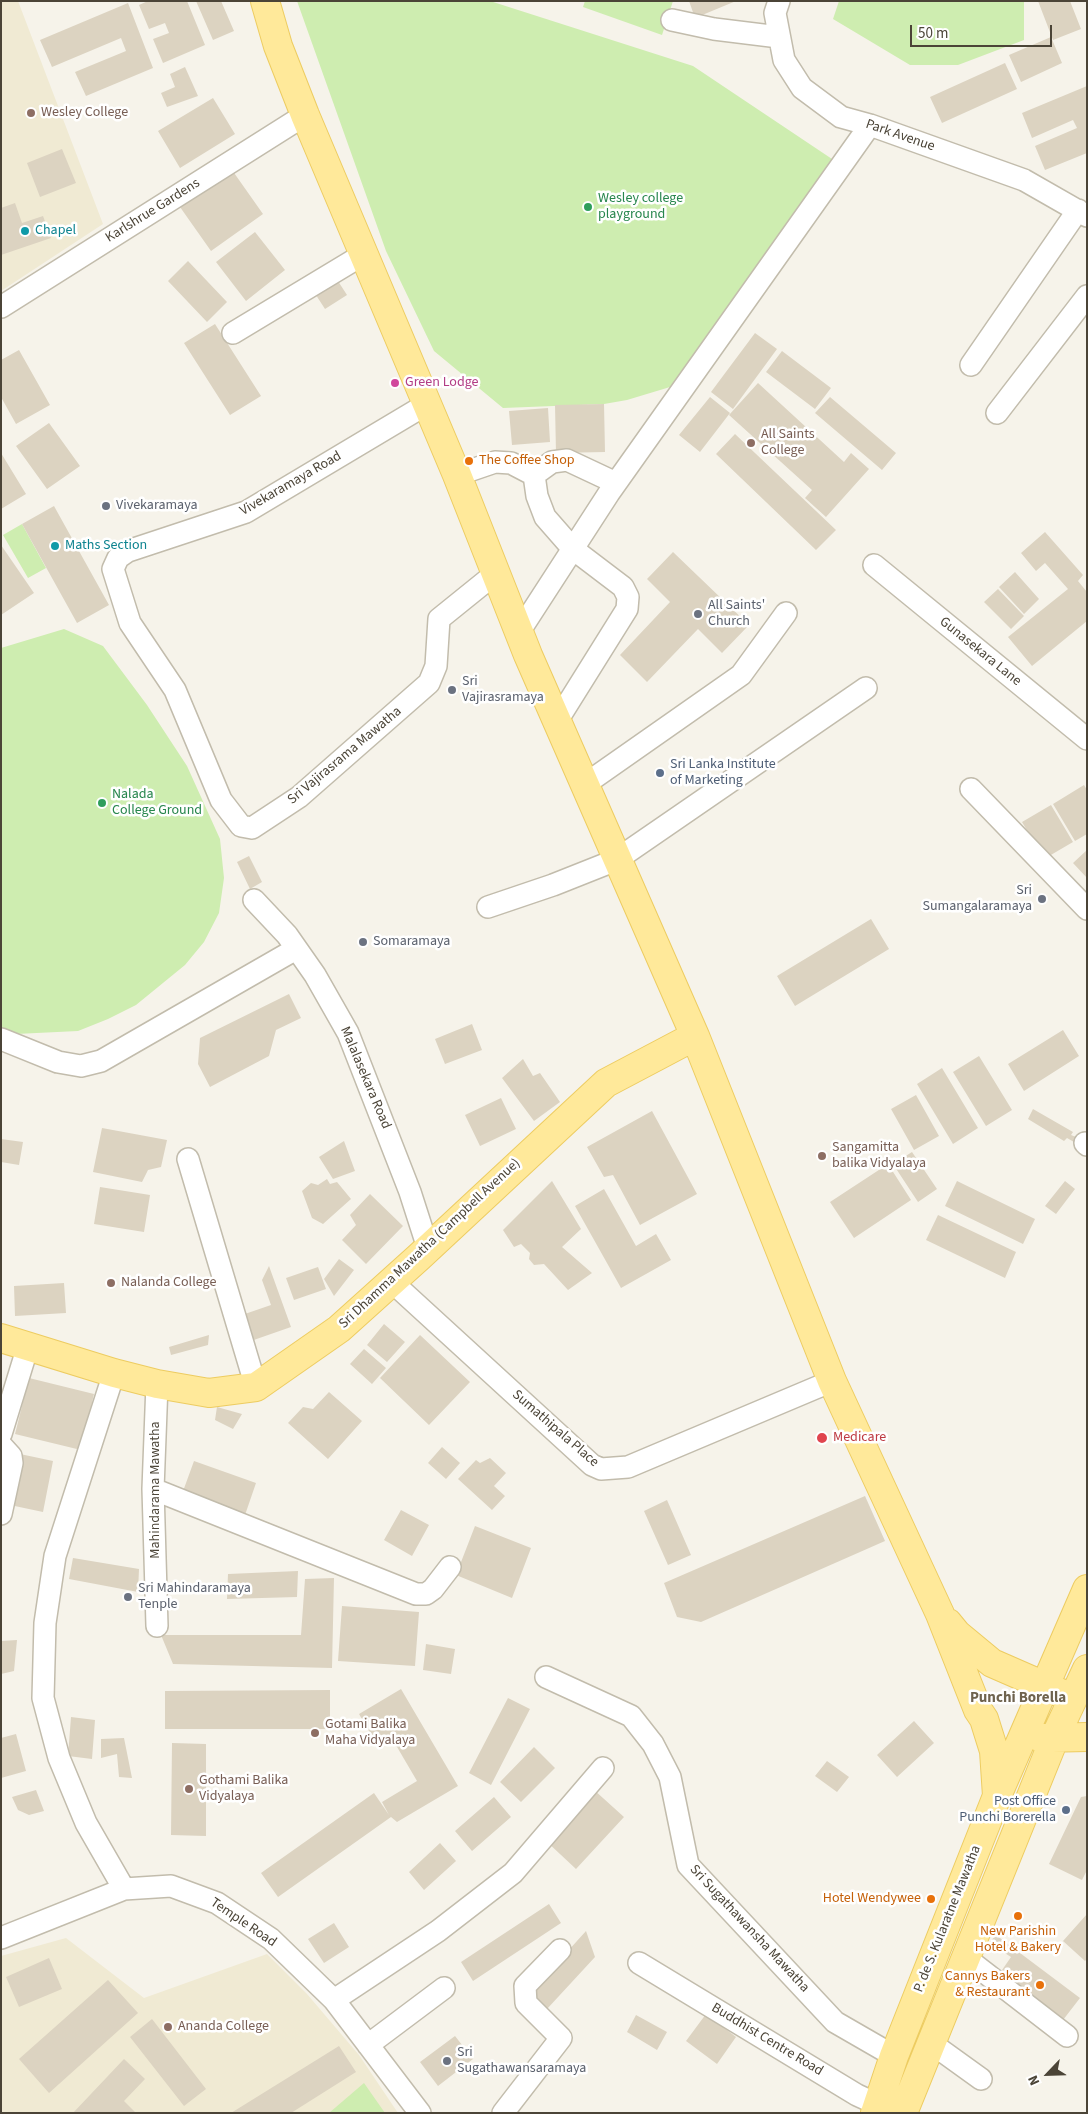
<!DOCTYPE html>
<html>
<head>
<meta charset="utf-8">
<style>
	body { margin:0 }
	#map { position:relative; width:1088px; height:2114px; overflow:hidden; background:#f6f3ea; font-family:"Source Sans 3",sans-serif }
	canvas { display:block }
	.frame { position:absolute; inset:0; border:2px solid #4b4437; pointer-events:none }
	.north { position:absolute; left:1023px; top:2049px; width:50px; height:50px; -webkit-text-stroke:4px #fff; paint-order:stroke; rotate:246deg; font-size:14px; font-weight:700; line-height:20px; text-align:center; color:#4b4437 }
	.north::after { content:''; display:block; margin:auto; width:18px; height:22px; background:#4b4437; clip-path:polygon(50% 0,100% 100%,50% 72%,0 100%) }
	.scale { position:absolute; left:910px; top:25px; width:142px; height:22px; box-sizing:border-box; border:2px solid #4b4437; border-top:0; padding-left:6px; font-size:15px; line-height:18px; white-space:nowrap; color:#4b4437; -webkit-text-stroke:4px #fff; paint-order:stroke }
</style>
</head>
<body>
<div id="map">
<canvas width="1088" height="2114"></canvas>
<div class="frame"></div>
<div class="north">N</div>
<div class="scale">50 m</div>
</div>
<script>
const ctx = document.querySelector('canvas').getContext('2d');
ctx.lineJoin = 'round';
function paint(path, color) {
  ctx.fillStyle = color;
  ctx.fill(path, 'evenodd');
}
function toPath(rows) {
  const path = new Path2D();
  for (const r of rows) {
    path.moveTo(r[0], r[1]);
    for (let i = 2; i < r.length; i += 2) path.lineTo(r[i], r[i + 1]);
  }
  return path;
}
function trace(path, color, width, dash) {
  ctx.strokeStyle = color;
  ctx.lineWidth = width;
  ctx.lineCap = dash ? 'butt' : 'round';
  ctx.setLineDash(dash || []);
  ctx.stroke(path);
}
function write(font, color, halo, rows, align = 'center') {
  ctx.font = font + ' "Source Sans 3",sans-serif';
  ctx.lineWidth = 5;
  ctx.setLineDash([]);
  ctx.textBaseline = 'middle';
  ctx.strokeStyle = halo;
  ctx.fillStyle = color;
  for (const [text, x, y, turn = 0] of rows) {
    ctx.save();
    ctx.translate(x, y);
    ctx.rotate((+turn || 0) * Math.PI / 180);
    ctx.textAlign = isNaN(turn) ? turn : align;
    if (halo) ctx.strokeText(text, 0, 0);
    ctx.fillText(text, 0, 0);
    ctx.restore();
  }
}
paint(toPath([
	[1,1,18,1,103,224,1,291],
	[66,1938,144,1998,267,1954,307,1994,359,2055,398,2113,1,2113,1,1956]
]), '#f0ead3');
paint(toPath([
	[297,1,490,1,693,66,838,163,680,384,627,400,604,404,503,408,434,351,386,251],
	[585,1,673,1,662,35,583,7],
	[839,1,1024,1,1024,40,958,65,910,65,833,19],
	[22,524,46,568,28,578,3,535],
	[64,629,103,646,147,705,187,766,220,839,224,878,219,913,204,942,185,965,136,1005,108,1019,78,1031,16,1034,1,1030,1,648],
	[364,2083,385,2113,329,2113]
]), '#ceedb0');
paint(toPath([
	[148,1,187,1,205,45,163,63,153,39,169,33,165,23,149,29,139,5],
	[196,1,221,1,234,31,213,40],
	[689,1,736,1,695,18],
	[1038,1,1070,1,1081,29,1053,40],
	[128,3,153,68,86,96,75,72,126,51,121,38,52,67,40,40],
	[1051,37,1062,63,1021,82,1009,55],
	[1005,63,1017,89,942,123,930,97],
	[185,67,198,96,167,107,161,93,175,87,170,74],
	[1087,86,1087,153,1045,170,1035,146,1077,128,1073,120,1032,138,1022,113],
	[213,98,235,134,180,168,158,131],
	[62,149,76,183,40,197,27,163],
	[232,170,263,214,211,251,180,207],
	[15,203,22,223,43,216,51,238,1,255,1,208],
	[255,232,285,270,246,301,216,262],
	[188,261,227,302,207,322,168,281],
	[336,278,347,295,325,309,314,292],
	[215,324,261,396,230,415,184,343],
	[755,333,777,349,733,409,711,392],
	[19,350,50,405,16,424,1,397,1,360],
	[782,351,831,388,815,409,766,372],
	[758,383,844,462,851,453,869,469,826,517,805,498,812,490,729,415],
	[710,397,730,413,700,452,679,435],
	[830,397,896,453,882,470,815,413],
	[604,404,605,452,556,453,555,405],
	[548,408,550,442,512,445,509,411],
	[49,423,80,466,47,489,16,446],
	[735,434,836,530,816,550,716,454],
	[1,453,26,494,1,509],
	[54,506,109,605,77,623,22,524],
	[1045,532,1083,575,1078,581,1087,592,1087,621,1032,666,1008,637,1068,589,1045,563,1036,571,1021,553],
	[1,545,34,593,1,615],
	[673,552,749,625,722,653,698,629,647,682,620,655,670,602,647,579],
	[1015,572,1039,599,1024,614,999,587],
	[998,589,1024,616,1011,629,984,602],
	[1084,785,1087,790,1087,834,1075,841,1053,804],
	[1051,805,1073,842,1044,859,1022,822],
	[1087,850,1087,878,1073,863],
	[249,856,262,882,250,889,237,862],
	[871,919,889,949,795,1006,777,976],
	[289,994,301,1018,276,1030,269,1056,210,1087,198,1064,200,1038],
	[472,1024,482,1050,445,1064,435,1039],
	[1063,1030,1079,1056,1024,1091,1008,1064],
	[979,1056,1012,1110,986,1126,953,1072],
	[523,1059,533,1076,540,1073,560,1102,534,1121,502,1078],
	[942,1068,978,1128,953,1144,917,1084],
	[916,1095,939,1136,914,1150,891,1109],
	[501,1098,516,1129,480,1146,465,1115],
	[1033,1109,1073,1132,1071,1135,1076,1137,1074,1142,1067,1138,1064,1141,1028,1119],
	[652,1111,697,1194,640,1225,613,1175,604,1177,587,1147],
	[102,1128,167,1140,161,1167,148,1170,142,1182,93,1172],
	[1,1139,23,1142,19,1165,1,1162],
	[344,1141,355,1171,333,1179,319,1157],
	[912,1152,937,1189,918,1202,893,1164],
	[888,1164,911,1200,854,1238,830,1202],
	[327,1179,330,1184,337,1182,351,1199,323,1224,312,1218,302,1191,311,1183,318,1185],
	[552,1181,581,1229,562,1247,592,1273,568,1290,544,1264,534,1265,529,1259,530,1253,521,1244,514,1247,503,1230],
	[957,1181,1035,1219,1023,1244,945,1206],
	[1065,1181,1075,1189,1056,1214,1045,1206],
	[100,1187,150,1195,144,1232,94,1224],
	[604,1189,636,1246,656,1234,671,1260,621,1288,575,1206],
	[370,1194,403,1226,366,1264,342,1240,356,1225,350,1215],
	[938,1215,1016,1252,1005,1278,926,1240],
	[339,1259,354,1270,334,1296,324,1279],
	[269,1266,291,1327,248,1342,239,1316,271,1305,262,1280],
	[318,1267,326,1289,294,1300,286,1278],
	[64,1283,66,1313,15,1316,14,1286],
	[384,1324,405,1342,387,1362,367,1345],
	[209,1335,208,1345,171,1355,169,1347],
	[420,1335,470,1382,429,1425,380,1378],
	[364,1349,386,1368,372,1384,350,1364],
	[29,1378,94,1394,81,1450,15,1434],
	[329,1392,362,1421,328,1459,288,1423,303,1407,313,1409],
	[217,1407,242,1414,233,1429,215,1420],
	[442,1447,460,1463,446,1479,428,1463],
	[20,1454,53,1461,43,1512,10,1505],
	[490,1458,506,1473,494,1486,505,1496,492,1510,458,1479,476,1460,480,1463],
	[194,1461,256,1483,245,1515,182,1494],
	[865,1496,885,1541,701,1622,677,1617,664,1583],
	[667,1500,691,1555,668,1565,644,1511],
	[401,1510,429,1525,412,1556,384,1540],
	[475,1526,531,1548,512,1598,456,1575],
	[73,1558,139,1569,138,1592,69,1579],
	[298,1571,297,1597,227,1599,228,1574],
	[334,1578,332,1668,173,1664,161,1635,301,1635,305,1579],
	[342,1606,419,1612,415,1666,338,1661],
	[17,1640,14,1671,1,1674,1,1641],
	[426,1644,455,1649,451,1674,423,1670],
	[401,1689,458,1786,397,1822,391,1817,278,1897,261,1873,374,1793,389,1815,382,1802,417,1781,390,1735,376,1743,359,1714],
	[330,1690,330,1729,165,1729,165,1691],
	[508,1698,530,1709,491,1785,469,1773],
	[71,1717,95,1720,92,1759,68,1756],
	[914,1721,934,1743,897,1777,877,1755],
	[16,1734,26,1771,1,1778,1,1738],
	[124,1738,132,1778,119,1777,117,1754,101,1758,101,1739],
	[172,1743,206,1744,206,1836,171,1835],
	[534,1747,555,1768,521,1802,500,1782],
	[827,1761,849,1777,837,1792,815,1776],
	[593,1789,624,1817,576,1869,545,1840],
	[36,1790,44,1811,29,1815,18,1810,12,1797],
	[1087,1796,1087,1870,1082,1880,1049,1864,1081,1797],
	[494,1797,511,1817,472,1851,455,1831],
	[440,1843,456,1861,424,1890,409,1872],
	[549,1904,561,1923,473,1981,461,1962],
	[1087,1914,1087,1959,1085,1961,1063,1941],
	[334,1923,349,1947,324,1963,308,1939],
	[586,1931,595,1957,547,2009,530,1993],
	[996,1935,1080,1998,1063,2020,1000,1973,1011,1957,989,1943],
	[49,1958,62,1989,19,2007,6,1977],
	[108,1980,138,2013,49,2093,19,2059],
	[706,2014,736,2037,717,2064,686,2041],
	[636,2015,667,2032,657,2050,627,2032],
	[152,2019,206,2089,184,2106,130,2037],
	[455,2036,473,2059,438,2086,420,2062],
	[339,2046,356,2072,291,2113,231,2113],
	[124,2059,145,2079,124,2101,136,2113,73,2113]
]), '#dcd3c1');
const minor = toPath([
	[779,1,775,13,784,60,802,88,841,117,870,125,1024,180,1087,216],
	[672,20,714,29,779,37],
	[1,307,305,115],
	[233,333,364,254],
	[971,365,1078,210],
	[427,404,246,512,128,551,118,558,113,569,130,623,175,690,221,800,241,826,252,828,299,797,429,683,436,666,439,619,496,573],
	[997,413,1087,296],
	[457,475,495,462,511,463,534,475],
	[874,565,1087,739],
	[519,632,609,493,870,125],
	[557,721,627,609,628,597,623,587,573,549,545,517,537,496,534,475,552,462,567,460,616,483],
	[584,785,741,675,786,613],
	[971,789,1087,909],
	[254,900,287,935,315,975,348,1033,410,1192,428,1248],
	[488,907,553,885,616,860,866,688],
	[1,1039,58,1062,81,1066,101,1061,296,949],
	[1085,1143,1087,1145],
	[188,1159,256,1387],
	[391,1281,592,1465,601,1469,628,1467,832,1381],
	[114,1373,55,1556,45,1623,43,1698,59,1758,86,1823,124,1889],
	[157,1384,153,1489,157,1626],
	[1,1434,28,1346],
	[1,1445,11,1456,12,1463,1,1514],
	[153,1489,416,1594,426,1594,433,1589,450,1567],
	[546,1677,631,1716,653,1744,670,1777,688,1865,835,2022,894,2056],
	[1,1938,124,1889,171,1886,217,1903,271,1939,334,2000,420,2113],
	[966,1958,1067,2036],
	[639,1963,857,2095,892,2111],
	[334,2000,438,1931,513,1873,603,1768],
	[931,2043,981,2079],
	[368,2045,444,1988],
	[503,2113,561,2038,526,2003,525,1986,560,1950]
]);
const major = toPath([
	[265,1,278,46,305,115,457,475,528,655,695,1036,832,1381,940,1614,978,1710,984,1719,994,1751,997,1796],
	[1,1338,114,1373,157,1384,209,1393,256,1387,339,1329,419,1257,606,1083,695,1036],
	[948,1623,957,1634,992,1663,1063,1694],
	[1041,1738,1087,1737],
	[875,2113,894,2056,997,1796,1087,1589],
	[903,2113,1055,1737,1087,1669]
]);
trace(minor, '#c2bcac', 24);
trace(major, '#edcc61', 30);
trace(minor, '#fff', 21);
trace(major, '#ffe99a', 28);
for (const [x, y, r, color] of [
	[31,113,5,"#8d6e63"],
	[588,207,5,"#2e9e5b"],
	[25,231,5,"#0f9aa8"],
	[395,383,5,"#d1479c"],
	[751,443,5,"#8d6e63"],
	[469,461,5,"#e8710a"],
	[106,506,5,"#6b7280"],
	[55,546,5,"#0f9aa8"],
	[698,614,5,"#6b7280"],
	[452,690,5,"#6b7280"],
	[660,773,5,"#5c6f8a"],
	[102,803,5,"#2e9e5b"],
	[1042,899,5,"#6b7280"],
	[363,942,5,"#6b7280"],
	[822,1156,5,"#8d6e63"],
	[111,1283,5,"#8d6e63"],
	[822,1438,6,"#e0444e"],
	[128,1597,5,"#6b7280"],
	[315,1733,5,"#8d6e63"],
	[189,1789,5,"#8d6e63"],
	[1066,1810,5,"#5c6f8a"],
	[931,1899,5,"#e8710a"],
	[1018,1916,5,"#e8710a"],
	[1040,1985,5,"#e8710a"],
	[168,2027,5,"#8d6e63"],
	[447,2061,5,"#6b7280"]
]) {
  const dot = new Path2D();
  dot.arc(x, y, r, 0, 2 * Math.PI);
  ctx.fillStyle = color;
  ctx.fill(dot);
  trace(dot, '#fff', 2);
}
write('14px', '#785e54', '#fff', [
	["Wesley College",41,113],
	["All Saints",761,435],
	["College",761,451],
	["Sangamitta",832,1148],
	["balika Vidyalaya",832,1164],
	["Nalanda College",121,1283],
	["Gotami Balika",325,1725],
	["Maha Vidyalaya",325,1741],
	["Gothami Balika",199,1781],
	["Vidyalaya",199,1797],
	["Ananda College",178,2027]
], 'left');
write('14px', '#4b4437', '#fff', [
	["Park Avenue",900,136,19],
	["Karlshrue Gardens",153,211,-32],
	["Vivekaramaya Road",291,484,-30],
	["Gunasekara Lane",980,652,39],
	["Sri Vajirasrama Mawatha",345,756,-40],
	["Malalasekara Road",365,1078,67],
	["Sri Dhamma Mawatha (Campbell Avenue)",430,1244,-43],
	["Sumathipala Place",555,1429,41],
	["Mahindarama Mawatha",156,1490,-90],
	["P. de S. Kularatne Mawatha",948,1919,-68],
	["Temple Road",243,1923,34],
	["Sri Sugathawansha Mawatha",749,1929,47],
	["Buddhist Centre Road",767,2040,31]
]);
write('14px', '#27864d', '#fff', [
	["Wesley college",598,199],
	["playground",598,215],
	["Nalada",112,795],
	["College Ground",112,811]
], 'left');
write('14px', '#0d838f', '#fff', [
	["Chapel",35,231],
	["Maths Section",65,546]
], 'left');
write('14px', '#b23c85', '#fff', [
	["Green Lodge",405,383]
], 'left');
write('14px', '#c56008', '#fff', [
	["The Coffee Shop",479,461,"left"],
	["Hotel Wendywee",921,1899],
	["New Parishin",1018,1932,"center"],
	["Hotel & Bakery",1018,1948,"center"],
	["Cannys Bakers",1030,1977],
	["& Restaurant",1030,1993]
], 'right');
write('14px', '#5b616d', '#fff', [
	["Vivekaramaya",116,506],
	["All Saints'",708,606],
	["Church",708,622],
	["Sri",462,682],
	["Vajirasramaya",462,698],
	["Sri",1032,891,"right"],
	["Sumangalaramaya",1032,907,"right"],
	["Somaramaya",373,942],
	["Sri Mahindaramaya",138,1589],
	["Tenple",138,1605],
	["Sri",457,2053],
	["Sugathawansaramaya",457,2069]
], 'left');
write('14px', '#4e5e75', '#fff', [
	["Sri Lanka Institute",670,765],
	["of Marketing",670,781],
	["Post Office",1056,1802,"right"],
	["Punchi Borerella",1056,1818,"right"]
], 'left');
write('14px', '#be3a42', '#fff', [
	["Medicare",833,1438]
], 'left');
write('bold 15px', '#6f634e', '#fff', [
	["Punchi Borella",1018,1699]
]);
</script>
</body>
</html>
